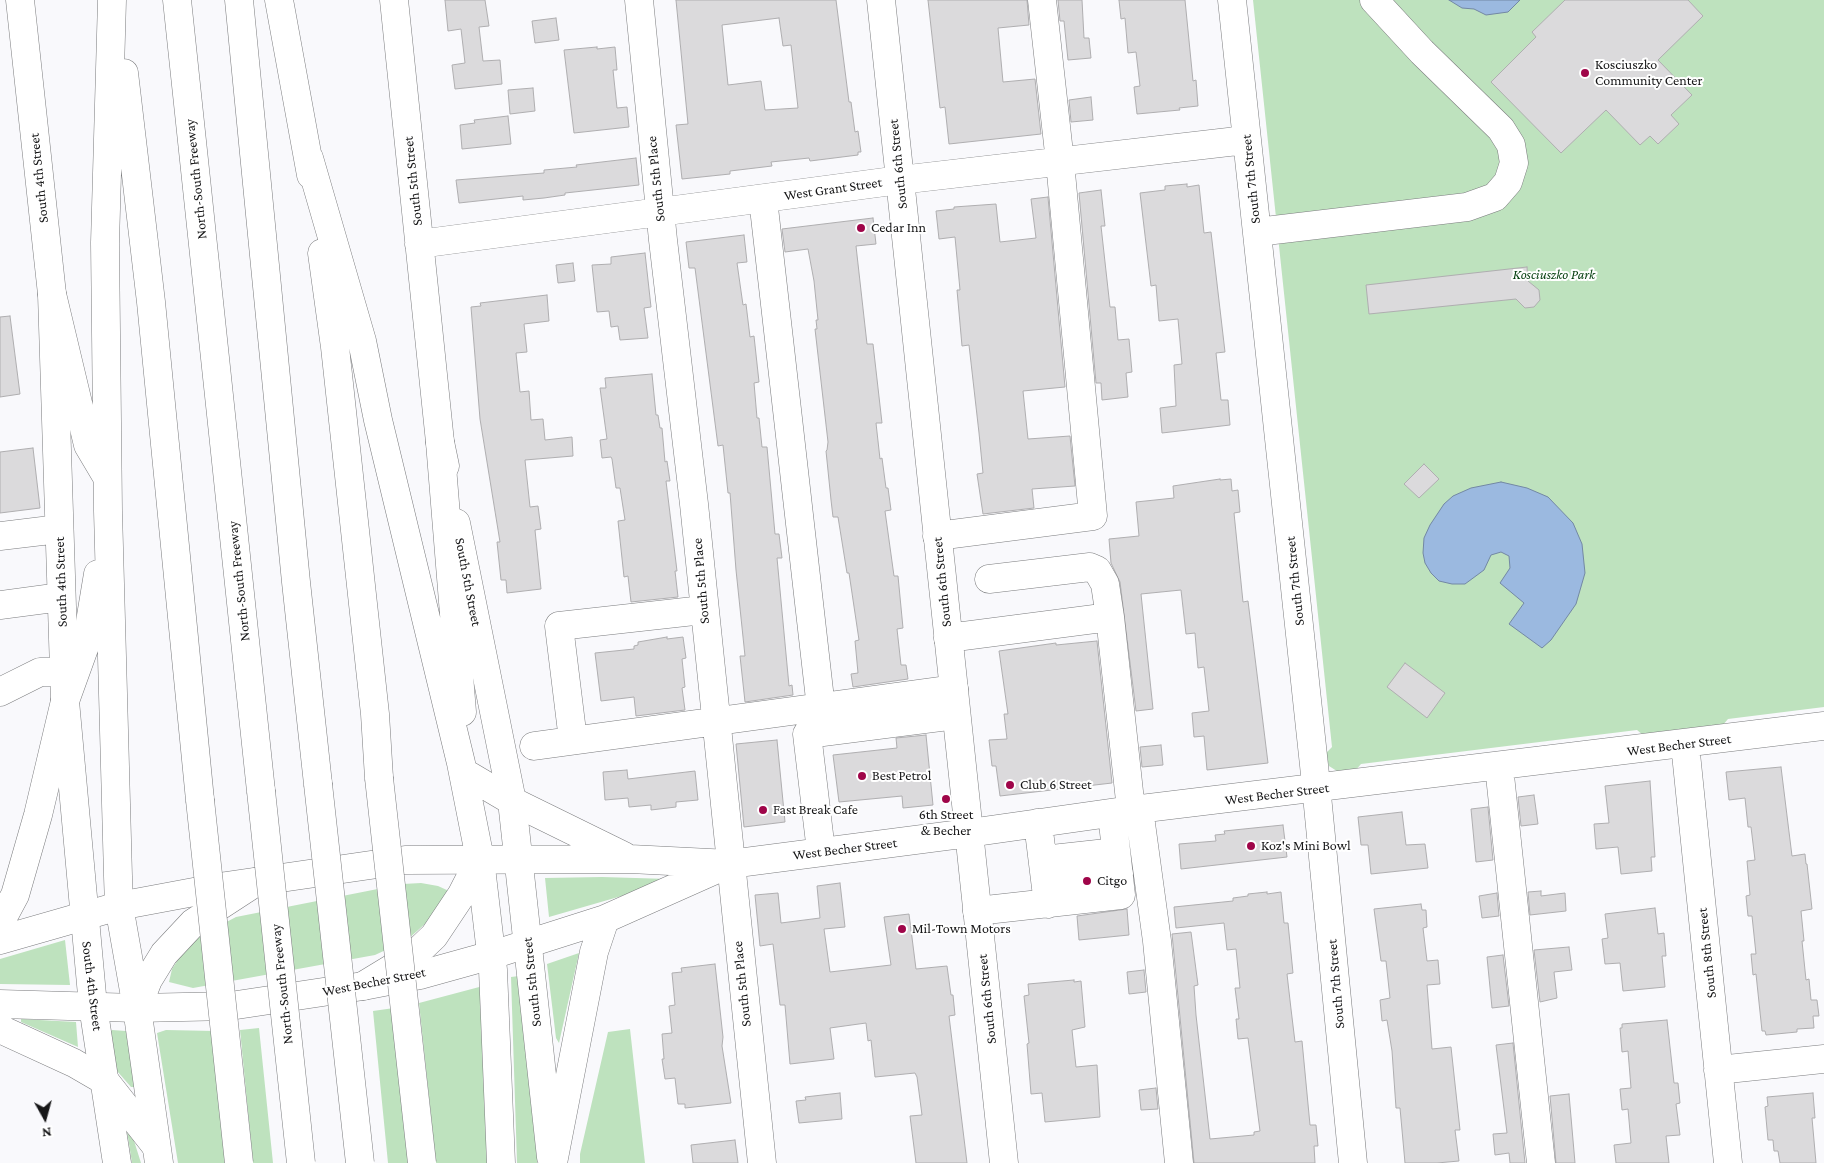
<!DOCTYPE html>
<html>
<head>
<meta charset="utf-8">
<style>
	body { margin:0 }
	#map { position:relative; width:1824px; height:1163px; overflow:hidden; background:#f9f9fc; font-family:"Crimson Pro",serif }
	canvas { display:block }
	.north { position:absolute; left:20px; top:1093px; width:50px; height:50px; -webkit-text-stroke:4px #fff; paint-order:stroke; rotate:173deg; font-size:14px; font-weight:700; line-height:20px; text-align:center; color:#171718 }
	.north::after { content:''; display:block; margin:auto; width:18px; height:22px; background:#171718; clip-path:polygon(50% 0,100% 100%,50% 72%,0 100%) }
</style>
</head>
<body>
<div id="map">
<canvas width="1824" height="1163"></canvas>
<div class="north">N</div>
</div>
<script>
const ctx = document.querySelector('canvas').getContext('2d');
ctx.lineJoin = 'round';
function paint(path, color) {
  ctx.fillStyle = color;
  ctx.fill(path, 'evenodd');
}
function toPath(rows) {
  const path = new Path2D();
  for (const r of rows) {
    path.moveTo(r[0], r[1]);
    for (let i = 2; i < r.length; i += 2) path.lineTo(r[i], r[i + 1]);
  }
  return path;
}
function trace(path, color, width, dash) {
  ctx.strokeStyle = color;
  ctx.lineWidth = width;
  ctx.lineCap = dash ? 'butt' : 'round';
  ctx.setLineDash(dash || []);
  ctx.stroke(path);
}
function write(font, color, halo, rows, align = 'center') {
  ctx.font = font + ' "Crimson Pro",serif';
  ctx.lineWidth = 4;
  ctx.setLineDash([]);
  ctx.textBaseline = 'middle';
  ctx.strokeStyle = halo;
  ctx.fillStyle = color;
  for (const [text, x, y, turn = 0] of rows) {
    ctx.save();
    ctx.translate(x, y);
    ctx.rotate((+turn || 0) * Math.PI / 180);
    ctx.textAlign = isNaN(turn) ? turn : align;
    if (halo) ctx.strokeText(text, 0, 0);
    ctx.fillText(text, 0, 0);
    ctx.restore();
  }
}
paint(toPath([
	[1253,0,1824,0,1824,707,1728,719,1722,726,1643,735,1637,730,1361,764,1355,771,1340,773,1329,766,1326,753,1332,747],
	[602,877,669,879,670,882,549,917,545,878],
	[421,883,438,886,449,891,426,923,407,940,375,955,193,988,169,982,172,969,181,955,200,936,236,917,403,884],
	[65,940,70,985,0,984,0,959],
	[579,953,559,1043,556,1038,547,964],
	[519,976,538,1159,537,1163,517,1163,511,977],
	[483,986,489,1163,436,1163,419,1003],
	[394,1008,411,1163,388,1163,373,1011],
	[21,1019,76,1022,78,1047,21,1022],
	[259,1028,273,1163,253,1163,240,1030],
	[630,1029,645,1163,580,1163,580,1154,608,1032],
	[112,1030,126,1031,135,1087,131,1087,117,1071,110,1033],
	[166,1030,214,1031,228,1163,178,1163,157,1033],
	[130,1128,141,1163,132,1163,127,1131]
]), '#bee2be');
const water = toPath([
	[1449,0,1520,0,1508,12,1486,15,1474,9,1462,8,1449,0],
	[1501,482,1527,488,1548,497,1573,523,1582,544,1585,573,1576,604,1551,640,1542,648,1509,624,1524,603,1500,583,1510,568,1509,556,1501,552,1491,555,1484,570,1465,584,1452,584,1439,581,1431,573,1425,563,1423,553,1424,538,1430,525,1444,504,1453,496,1471,488,1501,482]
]);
paint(water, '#9bb9e0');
trace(water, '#7388a4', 1);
const building = toPath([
	[445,0,485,0,489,26,479,27,483,61,500,60,502,84,455,89,452,65,465,63,461,29,448,31,445,0],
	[676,0,836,0,849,102,851,102,855,132,858,131,861,152,858,152,858,155,810,161,809,158,771,162,772,166,730,171,730,174,682,179,676,125,688,124,676,0],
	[779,18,783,46,791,45,798,108,765,110,761,81,728,85,722,25,779,18],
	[928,0,1027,0,1029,25,998,28,1003,82,1035,79,1041,134,949,144,945,107,940,108,928,0],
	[1058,0,1082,0,1084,38,1089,38,1091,58,1068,60,1064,21,1060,21,1058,0],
	[1119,0,1185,0,1193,81,1196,80,1198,106,1179,108,1180,110,1137,114,1134,87,1140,86,1136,52,1128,53,1125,18,1121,19,1119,0],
	[1565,0,1688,0,1703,16,1658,60,1692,95,1671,115,1679,124,1658,144,1650,136,1640,145,1606,110,1561,153,1491,82,1536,37,1532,32,1565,0],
	[556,18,559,40,535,43,532,21,556,18],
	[597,47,597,49,615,47,617,70,613,70,617,108,627,107,629,127,574,133,564,50,597,47],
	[533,88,535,111,510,114,508,90,533,88],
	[1091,97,1093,120,1071,122,1069,100,1091,97],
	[508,116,511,144,462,149,460,125,475,123,474,120,508,116],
	[636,158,639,185,565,193,565,195,544,198,523,200,523,196,459,203,456,180,544,173,544,170,577,167,576,165,636,158],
	[1187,184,1187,187,1199,185,1204,233,1211,232,1225,352,1216,353,1221,400,1228,400,1230,425,1162,433,1160,408,1176,406,1174,365,1182,364,1178,319,1159,321,1156,285,1151,286,1140,193,1165,190,1165,186,1187,184],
	[1101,190,1105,226,1101,226,1110,307,1115,307,1118,340,1129,339,1132,372,1126,373,1128,397,1102,400,1101,383,1096,383,1079,193,1101,190],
	[1048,197,1065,387,1023,391,1028,439,1070,436,1075,486,1032,489,1034,508,983,514,977,474,983,473,979,433,969,345,962,346,957,290,960,290,955,237,939,239,936,211,954,209,954,207,996,204,1000,242,1036,238,1031,199,1048,197],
	[873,218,876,244,856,246,867,344,873,344,882,423,876,423,880,459,882,458,886,488,888,488,891,510,885,511,894,576,898,576,903,628,897,629,901,665,906,665,908,679,853,687,851,674,858,673,855,641,859,640,849,573,847,573,838,517,833,517,831,500,826,451,827,450,828,442,815,329,817,329,816,320,818,320,814,281,808,249,785,252,782,229,873,218],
	[744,235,747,262,737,263,743,305,746,304,750,337,754,336,759,382,754,383,757,418,759,418,762,447,767,447,775,534,779,534,782,558,777,558,789,686,792,685,793,695,745,702,740,656,745,656,736,570,730,493,728,493,723,445,718,446,695,268,689,268,686,242,744,235],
	[645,253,651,307,644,308,648,338,620,340,618,326,611,327,609,311,597,312,592,265,611,264,611,257,645,253],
	[573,263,575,281,558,283,556,265,573,263],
	[1527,267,1528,281,1539,290,1540,300,1534,307,1525,308,1516,299,1369,314,1366,285,1527,267],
	[547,295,549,321,524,324,527,352,516,353,520,392,529,391,531,420,543,419,545,440,572,437,573,456,525,460,530,507,538,506,541,529,535,530,541,589,507,593,506,580,501,580,497,542,500,542,480,419,471,307,481,306,480,303,547,295],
	[10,316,20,394,0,397,0,317,10,316],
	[652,374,656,415,658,415,660,428,662,428,665,462,667,461,670,481,666,481,677,571,675,571,678,597,631,602,628,576,624,577,618,521,625,520,620,488,616,488,612,459,611,457,602,458,600,440,607,439,600,388,606,388,605,378,652,374],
	[33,448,40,508,0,513,0,452,33,448],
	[1424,464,1439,479,1419,498,1404,484,1424,464],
	[1220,479,1220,480,1231,479,1232,491,1238,490,1240,512,1234,513,1243,602,1248,601,1268,763,1207,770,1204,736,1194,737,1192,713,1209,711,1204,667,1198,668,1195,633,1186,634,1181,590,1141,594,1153,709,1136,711,1120,582,1111,563,1109,539,1139,536,1136,502,1174,498,1173,486,1220,479],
	[667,637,667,639,683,637,686,658,682,659,685,687,682,688,685,710,636,716,634,697,601,701,595,653,634,649,634,646,638,645,638,642,667,637],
	[1097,641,1112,783,1000,796,996,766,992,766,989,740,1007,739,1004,714,1008,714,999,651,1056,643,1056,645,1097,641],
	[1405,663,1445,693,1427,718,1387,687,1405,663],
	[926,735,933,805,903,808,902,796,839,802,833,755,897,748,896,738,926,735],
	[777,740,785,822,744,827,736,744,777,740],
	[1161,745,1163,765,1142,767,1140,747,1161,745],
	[1781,767,1792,856,1805,854,1806,864,1807,864,1812,909,1801,911,1804,941,1802,941,1806,980,1809,979,1811,1000,1817,1000,1819,1016,1813,1016,1814,1028,1797,1029,1797,1032,1766,1035,1765,1031,1762,1031,1756,974,1753,975,1751,954,1756,954,1752,916,1748,916,1746,896,1750,895,1747,861,1755,860,1751,827,1748,827,1745,798,1729,800,1726,772,1781,767],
	[627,770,628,779,695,771,698,800,676,802,676,807,651,810,651,805,629,807,628,798,605,800,603,772,627,770],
	[1650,781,1655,857,1651,857,1652,871,1621,874,1618,847,1596,849,1594,824,1609,823,1605,786,1650,781],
	[1534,795,1538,824,1521,826,1518,797,1534,795],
	[1488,807,1493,860,1476,862,1471,809,1488,807],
	[1402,812,1406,845,1425,844,1428,868,1371,874,1368,845,1361,845,1358,817,1402,812],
	[1283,825,1287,857,1181,869,1179,844,1216,841,1215,835,1225,834,1224,831,1283,825],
	[840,883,845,927,824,929,830,972,891,965,884,917,909,914,916,969,947,966,951,995,953,995,955,1015,949,1016,967,1163,916,1163,910,1116,922,1115,917,1077,915,1073,875,1077,871,1040,868,1041,866,1023,830,1028,834,1059,790,1064,785,1005,780,1005,773,944,760,946,755,895,778,893,781,923,820,918,817,886,840,883],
	[1541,891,1541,896,1565,893,1566,911,1530,915,1528,892,1541,891],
	[1267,892,1267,894,1281,892,1284,923,1288,923,1293,973,1287,974,1291,1009,1295,1042,1302,1041,1310,1125,1316,1125,1318,1146,1314,1146,1315,1163,1194,1163,1172,934,1191,932,1198,985,1194,986,1196,1015,1210,1139,1254,1135,1254,1132,1260,1131,1248,1038,1238,1039,1236,1019,1239,1019,1235,988,1240,988,1236,949,1227,950,1224,923,1176,928,1174,907,1233,901,1233,898,1248,896,1248,894,1267,892],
	[1497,893,1499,916,1482,918,1479,896,1497,893],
	[1421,904,1422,910,1426,910,1427,927,1423,928,1427,961,1438,960,1440,984,1427,985,1432,1049,1451,1047,1460,1130,1455,1130,1459,1161,1437,1163,1405,1163,1400,1108,1396,1108,1392,1051,1387,1020,1382,1021,1380,1000,1390,998,1386,961,1381,961,1374,909,1421,904],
	[1655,908,1658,934,1664,933,1666,956,1662,956,1665,987,1623,991,1620,963,1605,964,1602,939,1608,938,1605,914,1655,908],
	[1127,909,1129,935,1079,940,1077,916,1127,909],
	[1569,947,1572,970,1554,972,1557,998,1540,1002,1534,950,1569,947],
	[1503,955,1509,1006,1492,1008,1487,957,1503,955],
	[715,964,723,1037,722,1046,731,1103,685,1108,685,1104,678,1104,675,1078,665,1079,662,1059,664,1059,662,1034,672,1033,669,1006,675,1005,672,973,682,972,681,968,715,964],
	[1144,970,1146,992,1129,994,1127,972,1144,970],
	[1074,980,1074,982,1081,981,1085,1027,1072,1030,1076,1067,1097,1065,1100,1117,1045,1122,1042,1093,1031,1094,1027,1044,1029,1043,1024,996,1029,995,1028,984,1074,980],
	[1667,1020,1674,1083,1678,1083,1680,1103,1676,1104,1680,1135,1666,1136,1669,1163,1616,1163,1614,1145,1631,1143,1628,1109,1622,1110,1620,1089,1631,1088,1628,1051,1622,1052,1620,1028,1622,1028,1622,1024,1667,1020],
	[1513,1043,1525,1163,1510,1163,1509,1153,1495,1155,1493,1134,1507,1133,1496,1045,1513,1043],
	[1156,1088,1158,1109,1141,1110,1139,1090,1156,1088],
	[840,1093,842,1119,799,1123,796,1101,806,1100,805,1097,840,1093],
	[1813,1093,1815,1118,1812,1118,1816,1163,1780,1163,1778,1151,1774,1151,1773,1140,1768,1140,1765,1107,1768,1106,1767,1097,1813,1093],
	[1569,1094,1575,1163,1556,1163,1550,1096,1569,1094],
	[735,1140,738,1163,693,1163,691,1145,735,1140]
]);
paint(building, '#dbdadc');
trace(building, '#afaeb0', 1);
const minor = toPath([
	[20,0,52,294,65,701,93,1006,117,1163],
	[394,0,440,442,445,466],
	[639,0,663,240,694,504,762,1163],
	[1232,0,1314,765,1353,1163],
	[763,199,821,708],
	[1257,232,1467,207,1495,197,1508,182,1514,163,1511,145,1501,129,1422,52,1374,0],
	[419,244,900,180,1246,140],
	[456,523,512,801,551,1157],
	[0,536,59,529],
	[937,536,1093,516,1060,162,1042,0],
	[989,579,1090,567,1097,570,1105,584,1110,617],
	[0,605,61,597],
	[948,638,1110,617,1131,810],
	[0,692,40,672,63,672],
	[573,740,559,626,703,610],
	[1685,744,1728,1163],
	[534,746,954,689],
	[1499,766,1541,1163],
	[1139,809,1157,941,1179,1163],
	[1038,823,1048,904],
	[969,833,1131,810,1824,726],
	[821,851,807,734,956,715],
	[1043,860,1116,852],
	[1046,883,1119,874],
	[977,911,1121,895,1112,814],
	[1718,1070,1824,1059]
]);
const major = toPath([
	[881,0,1004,1163],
	[512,801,624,856],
	[0,923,15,895,38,815,65,701],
	[0,940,119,906,226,886,405,860,630,859,730,864,969,833],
	[0,1004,137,1008,230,1006,363,986,420,975,492,955,605,919,724,866],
	[0,1029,74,1063,105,1081,156,1146],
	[553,1163,594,952,605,919]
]);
const highway = toPath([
	[112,0,105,243,108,511,118,876,119,906,137,1008,159,1163],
	[177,0,261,791],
	[239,0,296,582,318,784],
	[279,0,311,175],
	[124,73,151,302,200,800],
	[309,158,362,341,378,420,461,763,480,859,493,970,501,1163],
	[322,253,335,347,375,714,379,778],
	[52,294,88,445,107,477],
	[440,442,462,712],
	[65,701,87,640,98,574],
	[463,772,512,801],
	[363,986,414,955,434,936,462,894,480,859],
	[137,1008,148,980,164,954,193,923,256,882]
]);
trace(minor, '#7b7c7e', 29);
trace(major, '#7b7c7e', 29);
trace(highway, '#7b7c7e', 29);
trace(minor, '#fff', 28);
trace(major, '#fff', 28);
trace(highway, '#fff', 28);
const highwayBridge = toPath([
	[379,778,422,1163],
	[318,784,360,1163],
	[261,791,301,1163],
	[200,800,239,1163]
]);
trace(highwayBridge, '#7b7c7e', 29, []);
trace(highwayBridge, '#fff', 28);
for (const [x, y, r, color] of [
	[1585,73,5,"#9f0549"],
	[861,228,5,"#9f0549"],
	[862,776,5,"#9f0549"],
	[1010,785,5,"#9f0549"],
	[946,799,5,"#9f0549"],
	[763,810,5,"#9f0549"],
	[1251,846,5,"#9f0549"],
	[1087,881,5,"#9f0549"],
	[902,929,5,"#9f0549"]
]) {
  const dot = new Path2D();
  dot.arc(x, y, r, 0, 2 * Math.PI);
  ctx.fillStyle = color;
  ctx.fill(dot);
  trace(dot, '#fff', 2);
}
write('14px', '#171718', '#fff', [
	["Kosciuszko",1595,65],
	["Community Center",1595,81],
	["Cedar Inn",871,228],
	["Best Petrol",872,776],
	["Club 6 Street",1020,785],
	["Fast Break Cafe",773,810],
	["6th Street",946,815,"center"],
	["& Becher",946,831,"center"],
	["Koz's Mini Bowl",1261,846],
	["Citgo",1097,881],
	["Mil-Town Motors",912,929]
], 'left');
write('14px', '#171718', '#fff', [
	["South 6th Street",898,164,-96],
	["South 4th Street",39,178,-96],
	["North-South Freeway",196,179,-96],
	["South 5th Place",656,179,-96],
	["South 7th Street",1251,179,-96],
	["South 5th Street",413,181,-96],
	["West Grant Street",833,189,-8],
	["North-South Freeway",239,581,-96],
	["South 5th Place",701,581,-95],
	["South 7th Street",1295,581,-96],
	["South 4th Street",61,582,-92],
	["South 5th Street",468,582,79],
	["South 6th Street",942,582,-96],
	["West Becher Street",1679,745,-7],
	["West Becher Street",1277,794,-7],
	["West Becher Street",845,849,-7],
	["South 8th Street",1707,953,-96],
	["West Becher Street",374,982,-11],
	["South 5th Street",532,982,-96],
	["North-South Freeway",282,984,-96],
	["South 5th Place",742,984,-96],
	["South 7th Street",1336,984,-95],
	["South 4th Street",92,986,83],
	["South 6th Street",987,999,-96]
]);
write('italic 14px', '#013c0b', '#fff', [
	["Kosciuszko Park",1554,275]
]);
</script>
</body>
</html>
